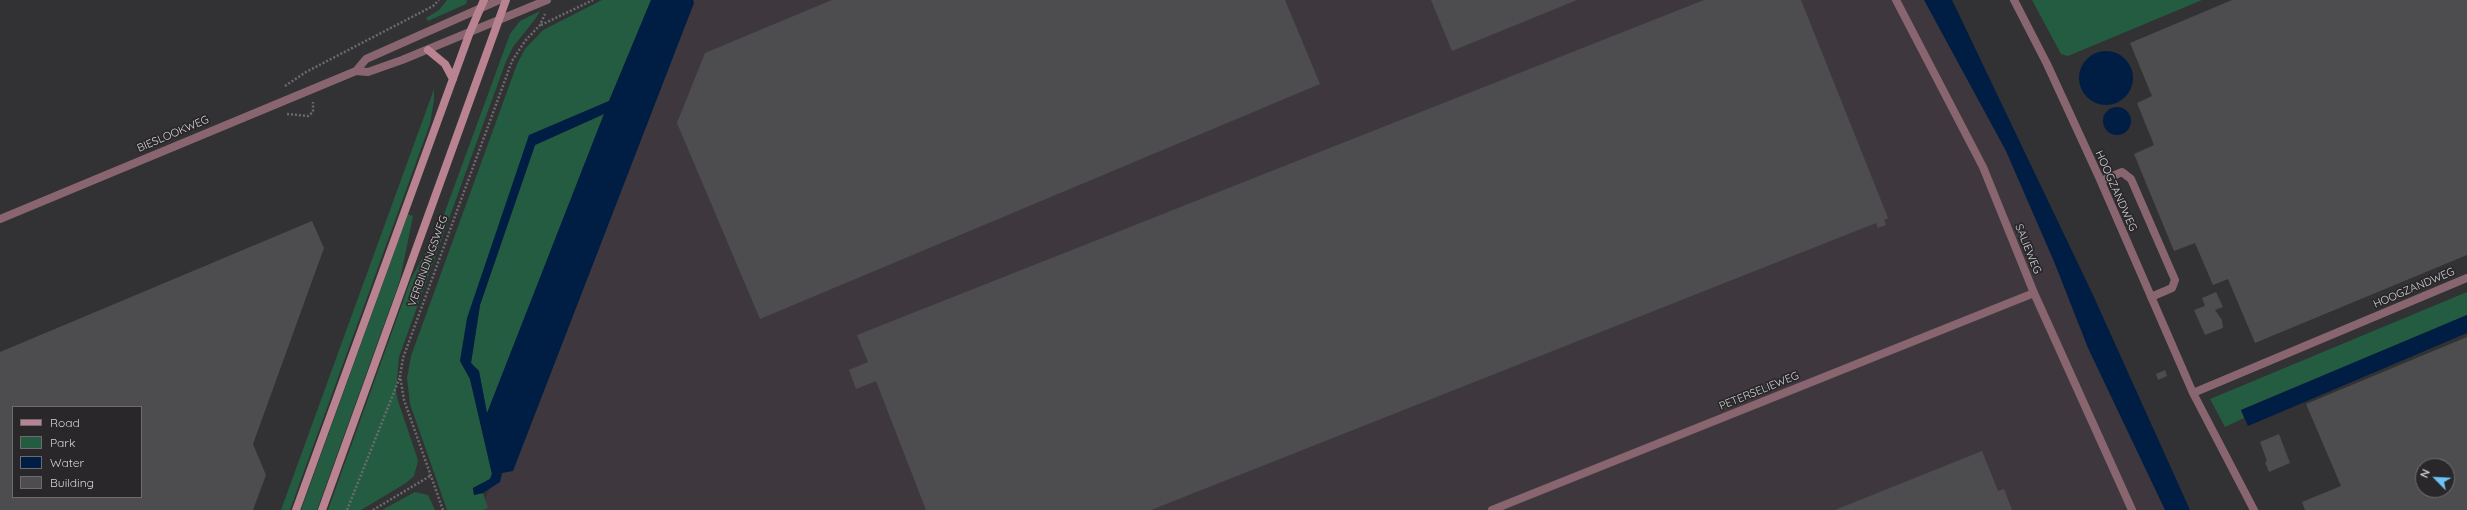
<!DOCTYPE html>
<html>
<head>
<meta charset="utf-8">
<style>
	body { margin:0 }
	#map { position:relative; width:2467px; height:510px; overflow:hidden; background:#323133; font-family:Quicksand,sans-serif }
	canvas { display:block }
	.legend { position:absolute; left:12px; top:406px; width:130px; height:92px; box-sizing:border-box; background:#292729; border:1px solid #6d6b6d; margin:0; padding:5px 7px; list-style:none; font-size:12px; color:#d4d2d4 }
	.legend li { display:flex; align-items:center; gap:8px; height:20px }
	.legend b { width:20px; border:1px solid #6d6b6d }
	.north { position:absolute; left:2415px; top:458px; width:40px; height:40px; box-sizing:border-box; background:#292729; border:1px solid #6d6b6d; border-radius:50%; rotate:294deg; font-size:11px; font-weight:700; line-height:16px; text-align:center; color:#d4d2d4 }
	.north::after { content:''; display:block; margin:auto; width:14px; height:18px; background:#6ec2f3; clip-path:polygon(50% 0,100% 100%,50% 72%,0 100%) }
</style>
</head>
<body>
<div id="map">
<canvas width="2467" height="510"></canvas>
<ul class="legend">
<li><b style="height:5px;background:#ba8392"></b>Road</li>
<li><b style="height:11px;background:#245c42"></b>Park</li>
<li><b style="height:11px;background:#001d44"></b>Water</li>
<li><b style="height:11px;background:#4d4d4f"></b>Building</li>
</ul>
<div class="north">N</div>
</div>
<script>
const ctx = document.querySelector('canvas').getContext('2d');
ctx.lineJoin = 'round';
function paint(path, color) {
  ctx.fillStyle = color;
  ctx.fill(path, 'evenodd');
}
function toPath(rows) {
  const path = new Path2D();
  for (const r of rows) {
    if (r.length === 3) {
      path.moveTo(r[0] + r[2], r[1]);
      path.arc(r[0], r[1], r[2], 0, 2 * Math.PI);
      continue;
    }
    path.moveTo(r[0], r[1]);
    for (let i = 2; i < r.length; i += 2) path.lineTo(r[i], r[i + 1]);
  }
  return path;
}
function trace(path, color, width, dash) {
  ctx.strokeStyle = color;
  ctx.lineWidth = width;
  ctx.lineCap = dash ? 'butt' : 'round';
  ctx.setLineDash(dash || []);
  ctx.stroke(path);
}
function write(font, color, halo, rows, align = 'center') {
  ctx.font = font + ' Quicksand,sans-serif';
  ctx.lineWidth = 3.5;
  ctx.setLineDash([]);
  ctx.textBaseline = 'middle';
  ctx.strokeStyle = halo;
  ctx.fillStyle = color;
  for (const [text, x, y, turn = 0] of rows) {
    ctx.save();
    ctx.translate(x, y);
    ctx.rotate((+turn || 0) * Math.PI / 180);
    ctx.textAlign = isNaN(turn) ? turn : align;
    if (halo) ctx.strokeText(text, 0, 0);
    ctx.fillText(text, 0, 0);
    ctx.restore();
  }
}
paint(toPath([
	[672,0,1948,0,2177,510,482,510,564,263]
]), '#3e383e');
paint(toPath([
	[447,0,467,0,466,4,428,21,426,18,439,10],
	[602,0,651,0,609,101,529,136,460,361,470,379,492,474,490,479,473,488,474,495,483,493,488,508,483,510,447,510,410,404,407,378,411,356,517,64,525,49,543,30],
	[2032,0,2202,0,2068,56,2061,54],
	[540,11,536,18,513,47,505,64,399,357,396,390,398,401,416,454,418,461,414,476,406,483,361,510,328,510,411,279,439,228,510,34,520,21],
	[434,89,434,100,430,124,290,510,281,510],
	[604,114,487,414,479,371,471,363,480,305,535,145],
	[408,214,413,216,400,280,317,510,301,510],
	[2467,292,2467,315,2241,410,2244,418,2225,427,2210,399],
	[415,492,428,495,435,510,382,510]
]), '#245c42');
paint(toPath([
	[651,0,693,0,694,3,513,471,502,473,500,482,483,493,474,495,473,488,490,479,492,474,470,379,460,361,467,318,529,135,609,101],
	[604,114,487,413,479,371,471,363,480,305,535,145],
	[1924,0,1952,0,2093,295,2190,510,2165,510,2088,348,2055,264,2006,151],
	[2106,78,27],
	[2117,121,14],
	[2467,315,2467,333,2248,426,2241,410]
]), '#001d44');
paint(toPath([
	[832,0,1285,0,1320,84,760,319,677,123,705,53],
	[1431,0,1577,0,1452,51],
	[1704,0,1801,0,1888,218,1884,220,1886,225,1878,228,1876,223,1151,510,926,510,876,381,856,389,849,370,868,362,857,335],
	[2232,0,2467,0,2467,255,2255,343,2228,279,2213,285,2195,243,2174,251,2134,154,2154,145,2137,103,2152,96,2130,43],
	[312,221,324,248,253,444,266,475,253,510,0,510,0,352],
	[13,407,141,407,141,497,13,497],
	[2216,292,2223,307,2215,310,2222,320,2223,328,2205,335,2194,310,2205,306,2202,298],
	[2467,337,2467,510,2305,510,2302,502,2341,486,2306,404],
	[2423,466,2447,466,2447,490,2423,490],
	[2165,370,2167,376,2158,380,2156,374],
	[2279,434,2290,463,2269,472,2265,462,2267,461,2260,442],
	[1982,451,1998,491,2004,489,2012,510,1835,510]
]), '#4d4d4f');
trace(toPath([
	[541,25,593,0],
	[285,86,306,72,433,6,439,0],
	[287,114,308,116,313,112,313,102],
	[347,510,400,377],
	[373,510,430,476],
	[443,510,404,400,400,376,403,358,512,61,525,41,540,25,545,14]
]), '#6b6a6c', 2.5, [2, 2]);
trace(toPath([
	[2101,181,2122,172,2131,179,2175,280,2172,288,2151,297]
]), '#89666f', 8);
trace(toPath([
	[1896,0,1983,167,2034,293,2132,510],
	[2014,0,2047,64,2099,177,2193,393,2467,278],
	[356,71,366,59,499,0],
	[0,219,356,71,368,72,402,60,547,0],
	[2193,393,2254,510],
	[1492,510,2034,293]
]), '#89666f', 8);
trace(toPath([
	[428,50,445,64,453,79],
	[296,510,470,32,484,0],
	[322,510,506,0]
]), '#ba8392', 8);
write('11px', '#d4d2d4', '#292729', [
	["BIESLOOKWEG",173,134,-23],
	["HOOGZANDWEG",2116,191,66],
	["SALIEWEG",2028,249,68],
	["VERBINDINGSWEG",428,261,-70],
	["HOOGZANDWEG",2414,288,-23],
	["PETERSELIEWEG",1759,391,-22]
]);
</script>
</body>
</html>
